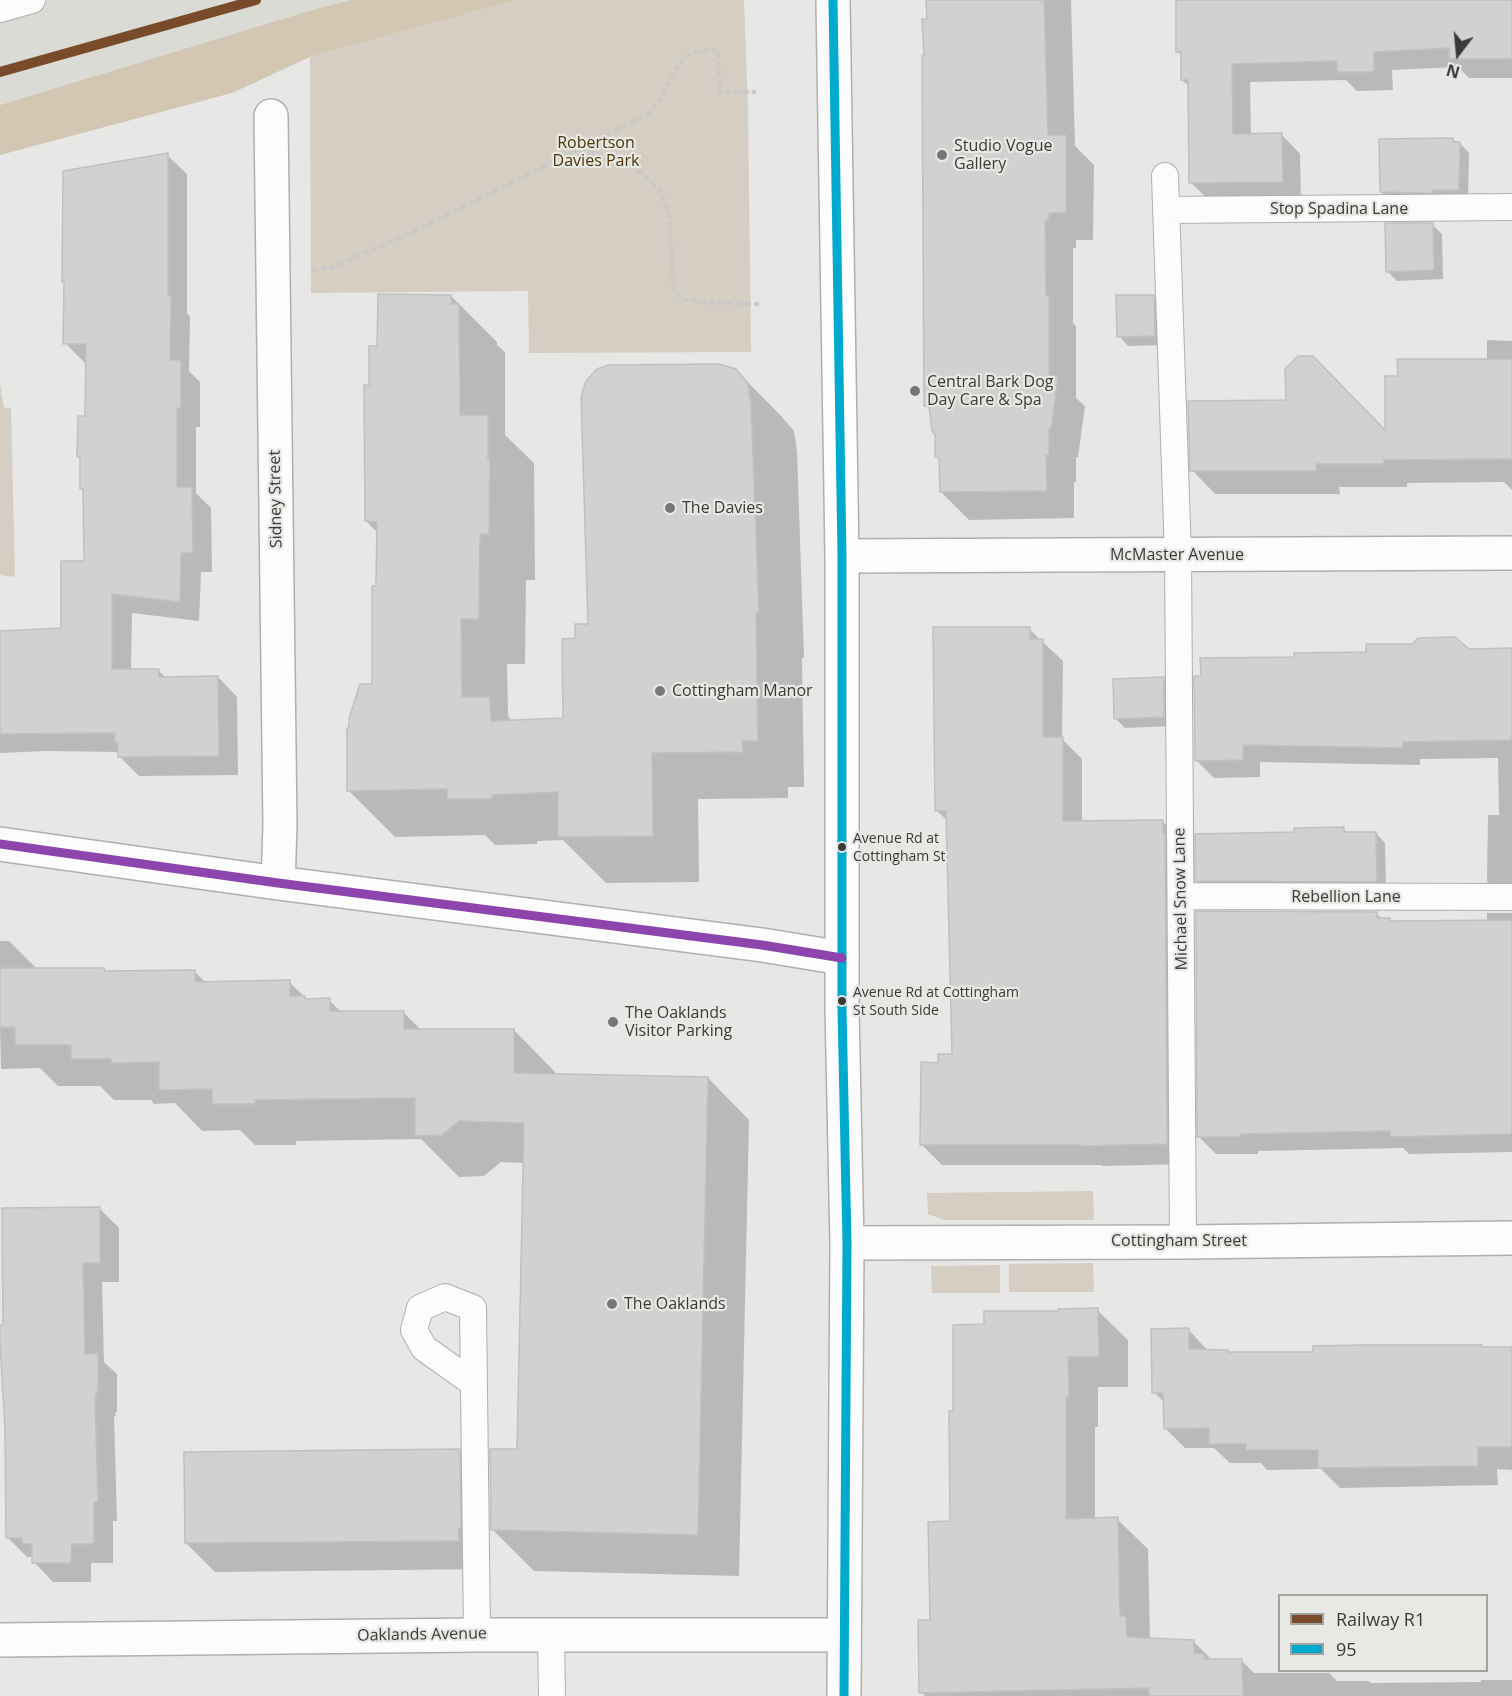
<!DOCTYPE html>
<html>
<head>
<meta charset="utf-8">
<style>
	body { margin:0 }
	#map { position:relative; width:1512px; height:1696px; overflow:hidden; background:#e7e8e6; font-family:"Open Sans",sans-serif }
	canvas { display:block }
	.legend { position:absolute; left:1278px; top:1594px; width:210px; height:78px; box-sizing:border-box; background:#e8e9e5; border:2px solid #a2a3a0; margin:0; padding:8px 10px; list-style:none; font-size:18px; color:#3a3b39 }
	.legend li { display:flex; align-items:center; gap:12px; height:30px }
	.legend b { width:30px; border:2px solid #a2a3a0 }
	.north { position:absolute; left:1428px; top:24px; width:60px; height:60px; -webkit-text-stroke:4px #e8e9e5; paint-order:stroke; rotate:196deg; font-size:16px; font-weight:700; line-height:24px; text-align:center; color:#3a3b39 }
	.north::after { content:''; display:block; margin:auto; width:21px; height:27px; background:#3a3b39; clip-path:polygon(50% 0,100% 100%,50% 72%,0 100%) }
</style>
</head>
<body>
<div id="map">
<canvas width="1512" height="1696"></canvas>
<ul class="legend">
<li><b style="height:8px;background:#7a4b2a"></b>Railway R1</li>
<li><b style="height:8px;background:#00a9ce"></b>95</li>
</ul>
<div class="north">N</div>
</div>
<script>
const ctx = document.querySelector('canvas').getContext('2d');
ctx.lineJoin = 'round';
function paint(path, color) {
  ctx.fillStyle = color;
  ctx.fill(path, 'evenodd');
}
function toPath(rows) {
  const path = new Path2D();
  for (const r of rows) {
    path.moveTo(r[0], r[1]);
    for (let i = 2; i < r.length; i += 2) path.lineTo(r[i], r[i + 1]);
  }
  return path;
}
function trace(path, color, width, dash) {
  ctx.strokeStyle = color;
  ctx.lineWidth = width;
  ctx.lineCap = dash ? 'butt' : 'round';
  ctx.setLineDash(dash || []);
  ctx.stroke(path);
}
function write(font, color, halo, rows, align = 'center') {
  ctx.font = font + ' "Open Sans",sans-serif';
  ctx.lineWidth = 4.5;
  ctx.setLineDash([]);
  ctx.textBaseline = 'middle';
  ctx.strokeStyle = halo;
  ctx.fillStyle = color;
  for (const [text, x, y, turn = 0] of rows) {
    ctx.save();
    ctx.translate(x, y);
    ctx.rotate((+turn || 0) * Math.PI / 180);
    ctx.textAlign = isNaN(turn) ? turn : align;
    if (halo) ctx.strokeText(text, 0, 0);
    ctx.fillText(text, 0, 0);
    ctx.restore();
  }
}
paint(toPath([
	[0,0,351,0,312,10,0,105]
]), '#d9dbd4');
paint(toPath([
	[517,0,744,0,748,108,751,352,529,353,528,291,311,293,310,57],
	[0,384,4,408,11,408,15,577,0,575],
	[1093,1191,1094,1220,944,1220,928,1214,927,1193],
	[1093,1263,1094,1292,1009,1292,1009,1264],
	[1000,1265,1000,1293,932,1293,931,1266]
]), '#d6cec2');
paint(toPath([
	[351,0,517,0,310,57,232,93,0,155,0,105,312,10]
]), '#d3c6b2');
paint(toPath([
	[928,0,1071,0,1075,146,1094,165,1093,240,1076,240,1076,248,1073,248,1073,323,1076,326,1076,398,1085,406,1078,457,1076,457,1076,482,1074,482,1074,518,969,520,941,492,941,461,937,457,937,434,931,411,926,406,925,57,928,21],
	[1177,0,1512,0,1512,78,1469,78,1458,67,1392,70,1393,90,1357,91,1346,80,1250,82,1251,135,1282,135,1300,154,1301,200,1210,201,1191,183,1190,87,1182,80,1182,56,1177,51],
	[1453,139,1457,143,1460,143,1469,153,1468,199,1391,201,1381,192],
	[167,155,187,174,187,314,190,316,189,371,200,382,200,427,196,427,196,493,211,508,212,572,201,572,199,621,132,613,131,670,158,670,166,678,218,677,237,697,238,775,139,776,119,756,119,752,46,751,0,753,0,633,63,630,86,562,85,492,81,488,81,459,79,456,86,418,87,363,85,363,65,343,65,283,63,281],
	[1432,224,1442,234,1443,279,1397,281,1387,271],
	[451,296,497,342,497,345,505,352,505,435,534,463,535,580,526,580,525,664,507,664,508,716,512,721,565,719,576,640,589,626,736,370,782,417,794,431,797,451,804,658,802,658,804,787,788,787,788,798,698,799,699,882,606,883,563,840,537,841,537,844,495,845,485,835,395,837,348,790,374,686,378,533,366,521,370,386,379,348],
	[1153,296,1163,306,1164,345,1128,346,1119,336],
	[1487,340,1512,341,1512,490,1504,482,1407,483,1407,487,1339,487,1340,494,1215,494,1192,470,1387,433,1399,378,1487,360],
	[1029,629,1063,661,1062,739,1082,759,1082,822,1162,821,1182,842,1187,1164,1103,1166,1101,1165,942,1165,922,1145,940,1064,953,1055,948,821,936,810],
	[1195,678,1512,688,1512,899,1505,899,1487,881,1488,815,1499,815,1498,758,1420,759,1420,765,1260,762,1260,777,1214,778,1196,760],
	[1163,679,1173,688,1173,726,1125,728,1115,718],
	[1343,828,1348,833,1376,833,1385,843,1386,891,1206,890,1197,880,1295,834],
	[1376,913,1383,920,1389,919,1392,922,1487,922,1487,913,1512,913,1512,1152,1409,1154,1403,1148,1258,1151,1258,1154,1216,1154,1199,1137],
	[0,941,9,941,37,969,104,969,107,973,194,971,206,983,289,982,308,1000,329,1000,342,1013,403,1012,421,1030,514,1030,555,1072,555,1075,708,1078,749,1120,739,1576,534,1571,492,1529,518,1450,524,1163,501,1162,484,1176,459,1177,421,1139,296,1141,296,1145,255,1145,240,1130,202,1131,175,1103,154,1104,151,1100,114,1100,100,1086,58,1086,40,1068,1,1069,0,1028,22,1028,22,1025,0,1025],
	[99,1208,119,1228,119,1282,102,1282,104,1362,117,1374,117,1412,115,1412,116,1416,114,1416,117,1521,113,1521,113,1563,91,1563,91,1582,53,1582,34,1562,34,1557,27,1557,7,1537,5,1326],
	[1097,1310,1128,1340,1128,1387,1098,1387,1098,1427,1095,1427,1095,1519,1117,1519,1148,1549,1150,1640,1193,1641,1212,1660,1241,1660,1254,1673,1329,1673,1337,1681,1368,1681,1371,1683,1481,1682,1481,1680,1512,1680,1512,1696,925,1696,921,1692,932,1621,951,1523,955,1413,986,1326,1060,1313],
	[1189,1330,1208,1351,1228,1351,1229,1353,1314,1354,1481,1346,1484,1348,1512,1348,1512,1470,1497,1469,1498,1485,1340,1488,1321,1469,1267,1470,1261,1463,1230,1463,1214,1448,1185,1448,1165,1428,1165,1403,1154,1392],
	[459,1451,488,1480,489,1558,487,1558,487,1569,215,1572,186,1543]
]), '#0003');
const building = toPath([
	[926,0,1044,0,1048,135,1066,135,1066,213,1049,213,1049,220,1045,220,1046,296,1049,296,1049,377,1058,377,1051,429,1049,429,1049,455,1046,455,1047,491,940,492,939,458,935,457,935,435,932,430,929,406,924,406,922,56,924,55,922,19,927,19,926,0],
	[1176,0,1512,0,1512,59,1449,59,1449,48,1374,52,1374,72,1337,72,1337,61,1232,64,1233,134,1282,133,1283,182,1189,183,1188,80,1181,80,1181,52,1176,52,1176,0],
	[1453,138,1453,142,1460,142,1459,190,1432,190,1432,193,1380,192,1379,139,1453,138],
	[168,153,168,295,171,295,170,360,181,360,181,408,177,408,177,487,192,487,193,553,181,553,180,602,112,594,112,669,159,669,159,677,218,676,219,756,118,757,118,743,115,743,115,733,0,734,0,631,61,628,61,561,84,561,83,489,80,489,80,457,77,457,78,416,85,416,86,344,63,344,64,282,62,282,63,171,168,153],
	[1385,223,1433,223,1434,270,1386,272,1385,223],
	[378,294,451,295,451,304,459,304,460,415,488,415,488,459,490,459,489,534,480,534,479,619,461,619,462,697,490,697,491,721,563,718,562,639,575,638,575,624,588,624,581,397,586,381,597,369,609,365,719,364,736,369,748,384,751,404,759,612,756,612,758,741,742,741,743,752,652,753,653,836,558,837,558,792,492,795,492,799,447,799,447,789,347,791,347,728,349,728,349,719,360,684,372,684,372,586,376,586,377,522,365,521,364,385,369,385,369,346,377,346,378,294],
	[1116,295,1154,295,1155,336,1117,337,1116,295],
	[1298,356,1313,356,1385,430,1385,376,1398,376,1397,359,1512,359,1512,459,1384,460,1384,464,1316,464,1317,471,1190,471,1188,401,1286,400,1285,369,1298,356],
	[933,627,1030,627,1030,639,1043,639,1043,737,1063,737,1063,821,1163,820,1163,834,1165,834,1167,1144,1081,1146,1081,1145,920,1145,921,1062,938,1063,938,1054,952,1054,946,811,935,811,933,627],
	[1455,637,1469,649,1512,648,1512,740,1403,742,1403,748,1243,745,1243,760,1195,761,1194,676,1201,676,1200,658,1294,657,1294,653,1366,652,1366,644,1412,644,1418,638,1455,637],
	[1164,677,1164,717,1114,719,1113,679,1164,677],
	[1344,827,1344,832,1376,832,1377,882,1195,881,1195,834,1294,832,1294,828,1344,827],
	[1196,911,1377,912,1377,918,1390,918,1390,921,1512,920,1512,1134,1390,1137,1390,1131,1241,1134,1241,1137,1197,1137,1196,911],
	[0,968,104,968,104,971,195,970,195,982,290,980,290,996,305,996,305,999,330,998,330,1011,404,1011,404,1029,514,1029,514,1073,708,1077,698,1535,491,1530,490,1449,517,1449,524,1123,459,1121,442,1135,415,1136,415,1098,255,1100,255,1104,212,1104,212,1089,159,1090,159,1062,111,1063,111,1059,71,1059,71,1045,15,1045,15,1027,0,1027,0,968],
	[100,1207,100,1263,83,1263,85,1354,98,1353,98,1392,96,1392,97,1397,95,1397,98,1502,94,1502,94,1544,72,1544,71,1563,32,1563,32,1544,22,1544,22,1538,6,1538,5,1429,0,1343,0,1325,3,1325,2,1208,100,1207],
	[1098,1308,1099,1357,1068,1357,1069,1397,1066,1397,1066,1519,1118,1517,1120,1616,1126,1616,1127,1637,1194,1640,1194,1653,1204,1654,1204,1659,1242,1659,1243,1696,1149,1696,1149,1688,919,1693,918,1620,930,1620,928,1522,950,1521,949,1411,953,1411,953,1325,984,1324,984,1311,1058,1311,1058,1309,1098,1308],
	[1189,1328,1189,1349,1228,1350,1228,1352,1313,1352,1313,1346,1361,1345,1482,1345,1482,1347,1512,1347,1512,1447,1478,1447,1478,1466,1318,1468,1318,1450,1246,1450,1246,1444,1209,1444,1209,1428,1164,1429,1163,1393,1152,1393,1151,1329,1189,1328],
	[460,1449,461,1529,458,1529,459,1541,185,1543,184,1452,460,1449]
]);
paint(building, '#d1d1d0');
trace(building, '#c0c1bf', 1.5);
const lane = toPath([
	[0,9,32,0],
	[1165,176,1178,555,1183,1242],
	[1166,210,1512,207],
	[1181,896,1512,897],
	[473,1383,424,1348,414,1330,420,1308,445,1297,473,1308,477,1635],
	[551,1635,552,1696]
]);
const street = toPath([
	[271,116,280,826,278,883],
	[842,556,1512,553],
	[0,844,278,883,762,945,842,958],
	[847,1243,1183,1242,1512,1238],
	[0,1640,477,1635,844,1635]
]);
const secondary = toPath([
	[833,0,842,556,842,1009,847,1243,844,1696]
]);
trace(lane, '#afafae', 28);
trace(street, '#afafae', 36);
trace(secondary, '#afafae', 36);
trace(toPath([
	[579,149,624,162,635,167,660,191,669,213,670,223,673,283,674,289,681,299,710,303,759,304],
	[312,270,334,267,418,229,647,115,659,101,679,65,686,56,699,51,718,50,720,93,756,92]
]), '#c8c9c8', 4, [6, 3]);
trace(lane, '#fbfcfb', 26);
trace(street, '#fbfcfb', 33);
trace(secondary, '#fbfcfb', 33);
trace(toPath([
	[833,0,842,556,842,1009,847,1243,844,1696]
]), '#00a9ce', 9);
trace(toPath([
	[0,844,278,883,762,945,842,958]
]), '#8e44ad', 9);
trace(toPath([
	[0,72,256,0]
]), '#7a4b2a', 10);
for (const [x, y, r, color] of [
	[942,155,6,"#777876"],
	[915,391,6,"#777876"],
	[670,508,6,"#777876"],
	[660,691,6,"#777876"],
	[842,847,5,"#3a3b39"],
	[842,1001,5,"#3a3b39"],
	[613,1022,6,"#777876"],
	[612,1304,6,"#777876"]
]) {
  const dot = new Path2D();
  dot.arc(x, y, r, 0, 2 * Math.PI);
  ctx.fillStyle = color;
  ctx.fill(dot);
  trace(dot, '#e8e9e5', 2);
}
write('14px', '#3a3b39', '#e8e9e5', [
	["Avenue Rd at",853,839],
	["Cottingham St",853,857],
	["Avenue Rd at Cottingham",853,993],
	["St South Side",853,1011]
], 'left');
write('16px', '#4e3608', '#e8e9e5', [
	["Robertson",596,143],
	["Davies Park",596,161]
]);
write('16px', '#3a3b39', '#e8e9e5', [
	["Studio Vogue",954,146],
	["Gallery",954,164],
	["Central Bark Dog",927,382],
	["Day Care & Spa",927,400],
	["The Davies",682,508],
	["Cottingham Manor",672,691],
	["The Oaklands",625,1013],
	["Visitor Parking",625,1031],
	["The Oaklands",624,1304]
], 'left');
write('16px', '#3a3b39', '#e8e9e5', [
	["Stop Spadina Lane",1339,209],
	["Sidney Street",276,499,-91],
	["McMaster Avenue",1177,555],
	["Rebellion Lane",1346,897],
	["Michael Snow Lane",1181,899,-91],
	["Cottingham Street",1179,1241],
	["Oaklands Avenue",422,1635,-1]
]);
</script>
</body>
</html>
